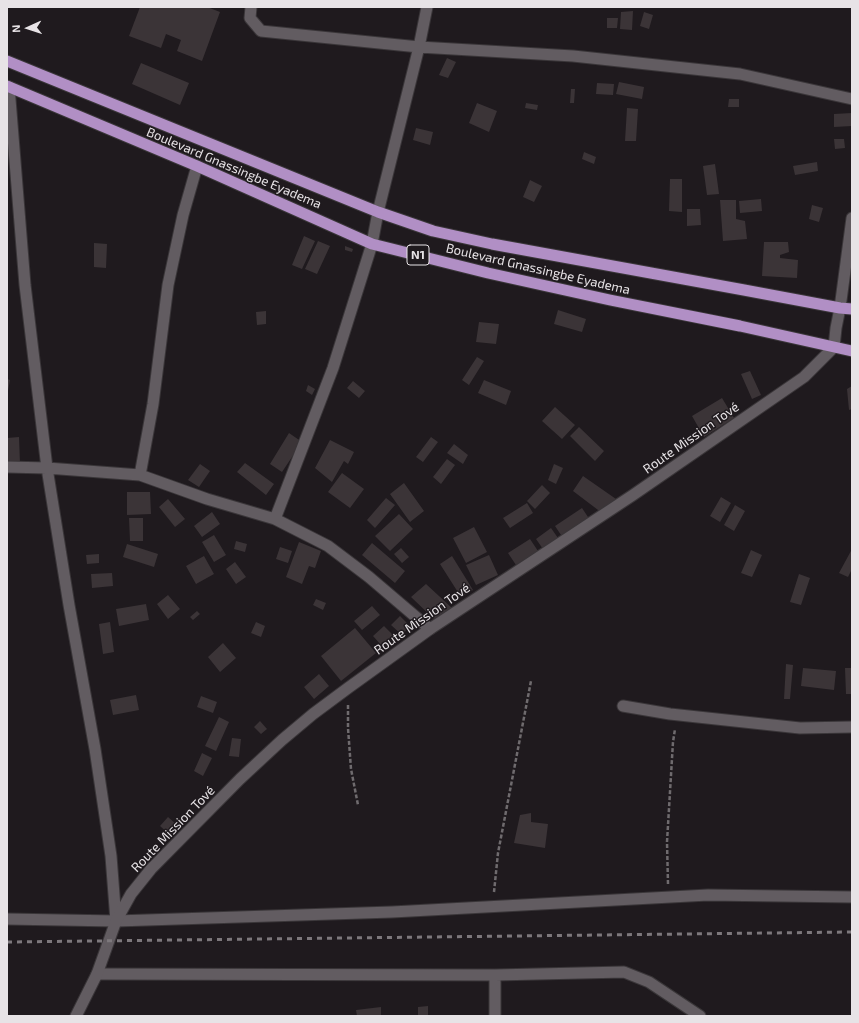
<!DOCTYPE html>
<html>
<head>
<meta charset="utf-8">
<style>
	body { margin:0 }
	#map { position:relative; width:859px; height:1023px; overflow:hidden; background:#1f1a1e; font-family:"Exo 2",sans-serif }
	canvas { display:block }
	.frame { position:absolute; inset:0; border:8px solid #e7e3e6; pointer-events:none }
	.north { position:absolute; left:8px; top:8px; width:40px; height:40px; -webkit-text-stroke:3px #1f1a1e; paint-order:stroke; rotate:267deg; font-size:11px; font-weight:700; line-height:16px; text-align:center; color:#e7e3e6 }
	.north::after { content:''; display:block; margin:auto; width:14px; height:18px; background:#e7e3e6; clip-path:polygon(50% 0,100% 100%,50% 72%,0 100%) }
</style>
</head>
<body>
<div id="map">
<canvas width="859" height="1023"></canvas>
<div class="frame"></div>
<div class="north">N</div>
</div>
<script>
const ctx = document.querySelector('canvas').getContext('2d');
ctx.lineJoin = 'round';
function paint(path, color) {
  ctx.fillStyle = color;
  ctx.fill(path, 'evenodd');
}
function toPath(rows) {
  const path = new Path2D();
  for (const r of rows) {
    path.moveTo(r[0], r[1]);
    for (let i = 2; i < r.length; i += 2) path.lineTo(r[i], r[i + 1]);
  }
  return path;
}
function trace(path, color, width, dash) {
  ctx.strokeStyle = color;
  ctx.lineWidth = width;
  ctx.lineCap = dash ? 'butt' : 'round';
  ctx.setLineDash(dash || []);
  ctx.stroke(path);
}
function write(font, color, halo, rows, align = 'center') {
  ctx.font = font + ' "Exo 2",sans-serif';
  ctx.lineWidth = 3;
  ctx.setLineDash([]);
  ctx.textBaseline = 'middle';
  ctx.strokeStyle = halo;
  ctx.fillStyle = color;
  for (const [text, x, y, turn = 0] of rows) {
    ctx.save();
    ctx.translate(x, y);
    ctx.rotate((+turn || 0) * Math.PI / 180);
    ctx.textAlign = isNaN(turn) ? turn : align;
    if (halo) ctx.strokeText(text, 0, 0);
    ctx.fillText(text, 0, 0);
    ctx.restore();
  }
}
paint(toPath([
	[140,7,207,7,220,12,202,61,177,51,181,40,166,34,161,48,129,36],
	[633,11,632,30,620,29,621,12],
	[644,12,653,15,649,29,640,26],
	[607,18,618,18,617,28,607,28],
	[447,58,456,62,448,78,439,75],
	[141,63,189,83,180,105,132,84],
	[619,82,644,87,642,99,616,94],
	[597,83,614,84,613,95,596,94],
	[571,89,575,89,574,103,570,103],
	[729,99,739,99,739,107,728,107],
	[477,103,497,111,489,132,469,123],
	[526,103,538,105,537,110,525,108],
	[627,108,638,109,636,141,625,141],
	[852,113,852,126,834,127,834,114],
	[416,128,433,132,430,145,413,140],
	[834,139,844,139,845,148,835,149],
	[584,152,596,157,594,164,582,159],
	[817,162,818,171,795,175,793,166],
	[715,164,719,194,707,195,703,166],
	[670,179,682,179,682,212,669,211],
	[530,180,542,186,534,202,523,197],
	[761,199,762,211,740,213,739,201],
	[720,200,736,200,736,219,745,221,747,239,723,241],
	[812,205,823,208,819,222,809,219],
	[687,209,700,209,701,225,687,226],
	[304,236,315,241,302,269,292,265],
	[318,241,330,246,317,274,305,269],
	[764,242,788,242,789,252,780,255,780,258,798,260,797,278,762,276],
	[94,243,107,244,106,268,94,267],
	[345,246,353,249,352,252,345,250],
	[558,310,586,319,582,332,554,324],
	[266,311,266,324,257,325,256,312],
	[479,322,499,324,496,344,476,342],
	[477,357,484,361,469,385,462,380],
	[750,371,761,395,752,399,741,374],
	[7,379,10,380,8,391,7,391],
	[484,380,511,391,506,405,478,393],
	[353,381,365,391,359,398,347,388],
	[308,385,315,389,312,395,306,391],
	[852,386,852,409,849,410,847,389],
	[722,398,734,418,704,437,692,416],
	[555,407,575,425,562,439,542,421],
	[579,427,604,451,595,461,570,436],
	[289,433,302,442,282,472,270,464],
	[19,437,20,464,7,464,7,438],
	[431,437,438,442,423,462,416,457],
	[330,440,354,452,348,464,344,461,332,482,315,468],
	[454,444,468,455,463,464,447,453],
	[447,459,455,465,441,484,433,477],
	[245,463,274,484,266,495,237,472],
	[200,464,210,471,199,487,188,480],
	[554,464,563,468,556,484,548,480],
	[342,473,364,489,350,508,328,492],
	[583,476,616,499,602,513,573,491],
	[404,483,424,511,410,522,390,494],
	[542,485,550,493,535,509,527,501],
	[127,492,150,492,151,514,127,515],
	[721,497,731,503,720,522,710,516],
	[386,498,395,505,375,528,367,520],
	[168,499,185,519,175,527,159,507],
	[527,503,533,513,510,528,503,518],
	[735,505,745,511,734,531,724,525],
	[582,508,590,520,563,538,555,526],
	[212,512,220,524,202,537,194,526],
	[399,514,413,529,390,551,375,536],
	[129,518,143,518,143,541,130,541],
	[474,527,487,552,466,563,453,538],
	[551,528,558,538,543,549,536,539],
	[214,535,226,555,214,562,202,542],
	[530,539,538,551,516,565,508,553],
	[236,541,247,544,245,552,234,549],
	[299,542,321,551,315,568,309,566,302,584,286,577],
	[372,543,405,571,395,583,362,555],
	[127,544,158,554,154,567,123,557],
	[280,547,292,551,288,563,276,559],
	[401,548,409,557,402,563,394,554],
	[852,549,852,569,848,577,839,573],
	[751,550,762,555,752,577,741,573],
	[99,554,99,563,87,564,86,555],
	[489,555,498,575,476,585,466,565],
	[204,556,214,574,196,584,186,566],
	[452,556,473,590,461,597,440,564],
	[235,562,246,577,236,584,226,569],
	[112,573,113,586,92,588,91,574],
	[799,574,810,578,801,605,790,602],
	[426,584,452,608,434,619,411,597],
	[168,595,180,609,168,619,157,604],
	[316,599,326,603,323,610,313,605],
	[146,604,149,620,119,626,116,609],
	[372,606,380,615,362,630,354,621],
	[197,611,200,614,193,620,190,617],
	[400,616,410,626,402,635,391,625],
	[110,622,114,652,103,654,99,624],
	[256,622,265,626,261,637,251,633],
	[384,626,393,635,382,646,373,636],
	[355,628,376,653,341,681,321,656],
	[223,643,236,658,220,672,208,657],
	[786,664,793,665,790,699,784,699],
	[803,668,836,671,834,690,801,686],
	[845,668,852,668,852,694,846,694],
	[319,674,329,686,314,699,304,687],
	[136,695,139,710,113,715,110,700],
	[201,696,217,702,213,713,197,707],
	[219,717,229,722,216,751,205,746],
	[260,721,267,729,261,734,254,727],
	[232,738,241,739,239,757,229,756],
	[202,753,212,758,203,776,194,771],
	[531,813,531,822,548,824,545,848,514,843,520,815],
	[168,817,177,825,169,834,160,826],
	[428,1006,428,1016,418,1016,418,1007],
	[381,1007,381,1016,357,1016,356,1010]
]), '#3b3437');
const minor = toPath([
	[251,7,250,18,261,31,419,47,573,56,740,74,852,99],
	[9,87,25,285,47,468,69,605,95,749,111,856,116,921],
	[840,308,852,218],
	[7,467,47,468,140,475,207,499,275,519,328,546,369,577,430,629],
	[140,475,153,404,168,285,183,215,197,166],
	[275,519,333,368,372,244,378,212,419,47,427,7],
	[623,706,670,714,800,728,852,727],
	[7,919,116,921,392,912,708,895,852,897],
	[97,974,495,975,624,972,649,982,700,1016],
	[495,975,495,1016]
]);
const tertiary = toPath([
	[76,1016,97,974,116,921,131,894,151,869,240,779,282,740,313,714,348,688,430,629,633,495,804,377,834,347,836,328,840,308]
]);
const trunk = toPath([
	[7,61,378,212,433,231,492,244,744,290,840,308,852,309],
	[7,86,197,166,372,244,488,273,610,300,740,326,852,351]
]);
trace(minor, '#3a3639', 13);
trace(tertiary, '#3a3639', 13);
trace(trunk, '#3a3639', 13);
trace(toPath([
	[348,705,348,728,351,769,358,805],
	[668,884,667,842,673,742,675,729],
	[494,892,498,853,531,681]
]), '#6f6b6e', 2.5, [4, 2]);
trace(minor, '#625c61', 11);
trace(tertiary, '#625c61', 11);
trace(trunk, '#b18fc5', 11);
trace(toPath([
	[7,942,852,932]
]), '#7d787c', 3, [5, 5]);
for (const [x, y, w] of [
	[418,255,22]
]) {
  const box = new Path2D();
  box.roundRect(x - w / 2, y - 10, w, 20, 3);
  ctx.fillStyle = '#1f1a1e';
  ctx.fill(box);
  trace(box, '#e7e3e6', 1);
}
write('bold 12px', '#e7e3e6', null, [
	["N1",418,255]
]);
write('13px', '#e7e3e6', '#1f1a1e', [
	["Boulevard Gnassingbe Eyadema",234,168,23],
	["Boulevard Gnassingbe Eyadema",538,269,13],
	["Route Mission Tové",691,438,-35],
	["Route Mission Tové",422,619,-35],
	["Route Mission Tové",173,829,-46]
]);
</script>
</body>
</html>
